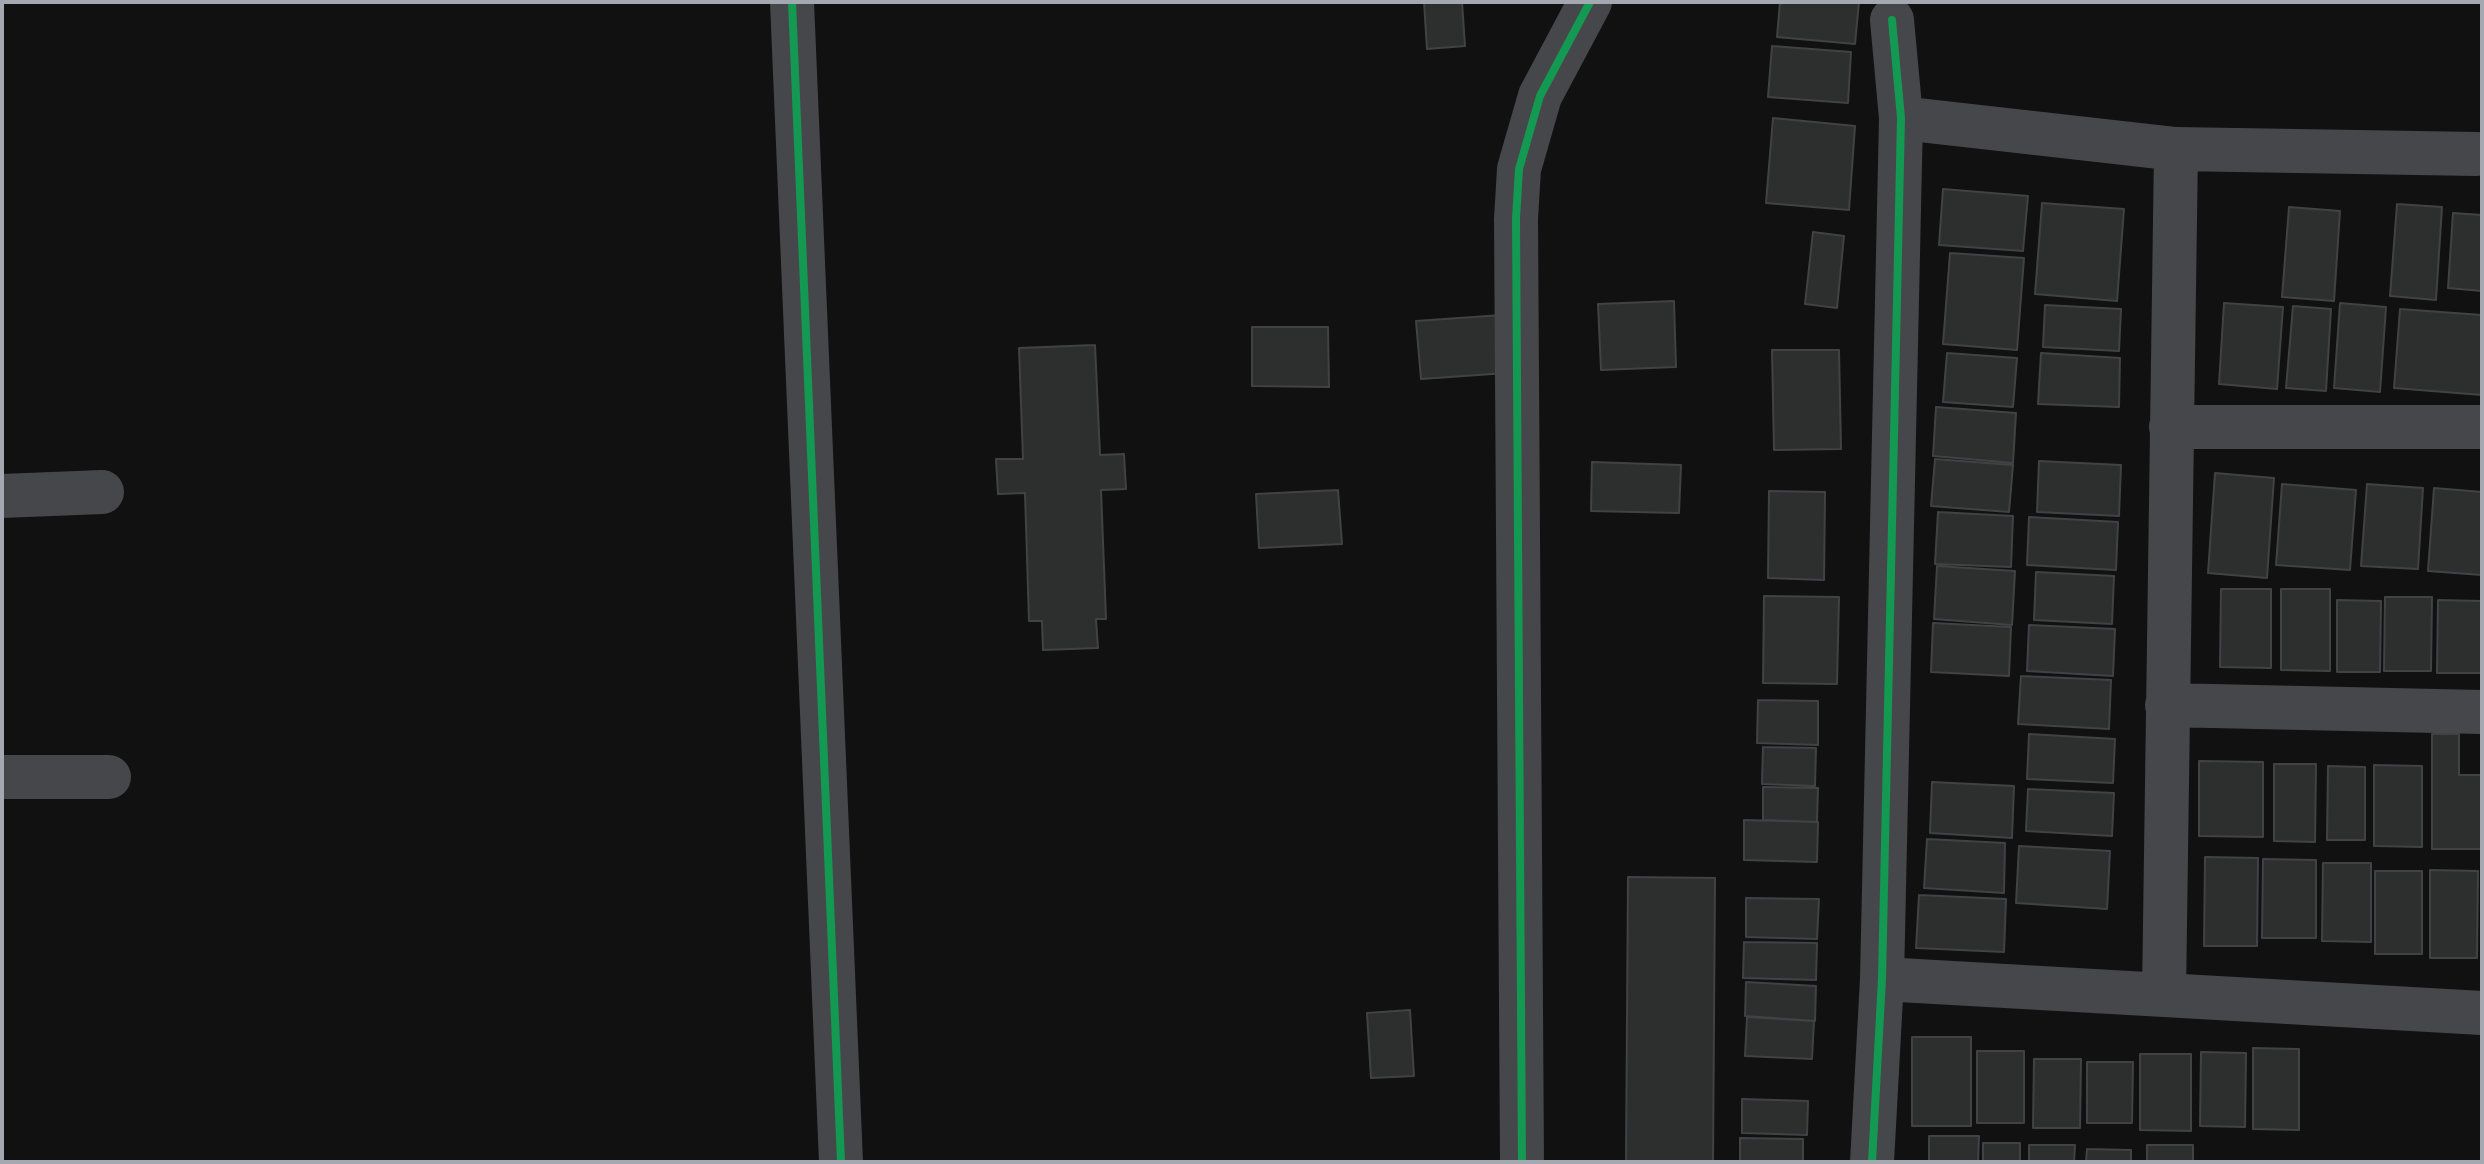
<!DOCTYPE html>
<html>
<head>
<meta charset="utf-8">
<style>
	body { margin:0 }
	#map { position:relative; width:2484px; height:1164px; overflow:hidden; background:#111; font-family:Arial,sans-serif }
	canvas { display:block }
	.frame { position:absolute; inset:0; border:4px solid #a4a9b1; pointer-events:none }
</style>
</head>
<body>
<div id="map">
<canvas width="2484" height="1164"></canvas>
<div class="frame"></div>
</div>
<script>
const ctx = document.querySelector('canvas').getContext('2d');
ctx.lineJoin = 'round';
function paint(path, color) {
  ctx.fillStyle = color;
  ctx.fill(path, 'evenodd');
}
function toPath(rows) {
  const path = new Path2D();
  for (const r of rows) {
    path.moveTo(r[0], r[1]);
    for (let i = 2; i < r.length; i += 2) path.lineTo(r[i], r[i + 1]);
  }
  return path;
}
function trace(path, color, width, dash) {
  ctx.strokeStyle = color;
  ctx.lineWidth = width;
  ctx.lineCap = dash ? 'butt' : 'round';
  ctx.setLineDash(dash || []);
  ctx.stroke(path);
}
const building = toPath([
	[1424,2,1462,2,1465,46,1427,49,1424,2],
	[1780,2,1859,2,1855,44,1777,37,1780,2],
	[1772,46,1851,52,1848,103,1768,97,1772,46],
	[1773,118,1855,126,1849,210,1766,203,1773,118],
	[1943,189,2028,196,2023,251,1939,245,1943,189],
	[2042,203,2124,209,2117,301,2035,294,2042,203],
	[2397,204,2442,207,2436,300,2390,296,2397,204],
	[2289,207,2340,211,2334,301,2282,297,2289,207],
	[2453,213,2482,215,2482,291,2448,288,2453,213],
	[1813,232,1844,236,1837,308,1805,304,1813,232],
	[1950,253,2024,258,2017,350,1943,344,1950,253],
	[1674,301,1676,367,1601,370,1598,304,1674,301],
	[2224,303,2283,307,2277,389,2219,384,2224,303],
	[2340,303,2386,307,2380,392,2334,388,2340,303],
	[2045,305,2121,309,2119,351,2043,347,2045,305],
	[2293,306,2331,309,2326,391,2286,388,2293,306],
	[2400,309,2482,315,2482,395,2394,388,2400,309],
	[1502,315,1507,373,1421,379,1416,321,1502,315],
	[1252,327,1328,327,1329,387,1252,386,1252,327],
	[1095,345,1100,455,1124,454,1126,489,1101,490,1106,619,1096,619,1098,648,1043,650,1042,621,1029,621,1025,493,998,494,996,459,1023,459,1019,348,1095,345],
	[1772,350,1839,350,1841,449,1774,450,1772,350],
	[1947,353,2017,358,2013,407,1943,402,1947,353],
	[2041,353,2120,358,2119,407,2038,404,2041,353],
	[1936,407,2016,413,2013,463,1933,456,1936,407],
	[1935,459,2013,465,2009,512,1931,506,1935,459],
	[2039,461,2121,465,2119,516,2037,512,2039,461],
	[1592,462,1681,465,1679,513,1591,511,1592,462],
	[2215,473,2274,478,2267,578,2208,573,2215,473],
	[2282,484,2356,490,2350,570,2276,565,2282,484],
	[2367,484,2423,488,2418,569,2361,566,2367,484],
	[2434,488,2482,492,2482,575,2428,571,2434,488],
	[1338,490,1342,544,1259,548,1256,494,1338,490],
	[1769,491,1825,492,1824,580,1768,578,1769,491],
	[1938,512,2013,516,2011,567,1935,564,1938,512],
	[2029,517,2118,522,2116,570,2027,565,2029,517],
	[1937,566,2015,571,2012,625,1934,619,1937,566],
	[2036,572,2114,576,2112,624,2034,620,2036,572],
	[2221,589,2271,589,2271,668,2220,667,2221,589],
	[2281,589,2330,589,2330,671,2281,670,2281,589],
	[1764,596,1839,597,1837,684,1763,683,1764,596],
	[2385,597,2432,597,2431,671,2384,671,2385,597],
	[2337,600,2381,601,2380,672,2337,672,2337,600],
	[2438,600,2482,601,2482,673,2437,673,2438,600],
	[1933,623,2011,627,2009,676,1931,672,1933,623],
	[2029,625,2115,629,2113,676,2027,671,2029,625],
	[2021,676,2111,680,2109,729,2018,724,2021,676],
	[1758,700,1818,701,1818,745,1757,743,1758,700],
	[2029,734,2115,739,2113,783,2027,779,2029,734],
	[2432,734,2459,734,2459,775,2482,775,2481,849,2432,849,2432,734],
	[1763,747,1816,748,1815,786,1762,784,1763,747],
	[2199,761,2263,762,2263,837,2199,836,2199,761],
	[2274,764,2316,764,2315,842,2274,841,2274,764],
	[2374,765,2422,766,2422,847,2374,846,2374,765],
	[2328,766,2365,767,2365,840,2327,840,2328,766],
	[1932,782,2014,786,2012,838,1930,833,1932,782],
	[1763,787,1818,788,1817,822,1763,820,1763,787],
	[2028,789,2114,793,2112,836,2026,831,2028,789],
	[1744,820,1818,822,1817,862,1744,860,1744,820],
	[1927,839,2005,843,2004,893,1924,888,1927,839],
	[2019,846,2110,851,2107,909,2016,903,2019,846],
	[2205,857,2258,858,2257,946,2204,946,2205,857],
	[2263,859,2316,860,2316,938,2262,938,2263,859],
	[2323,863,2371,863,2371,942,2322,941,2323,863],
	[2430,870,2478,871,2477,958,2430,958,2430,870],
	[2375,871,2422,871,2422,954,2375,954,2375,871],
	[1628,877,1715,878,1713,1162,1626,1162,1628,877],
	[1919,895,2006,899,2004,952,1916,948,1919,895],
	[1746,898,1819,899,1817,939,1746,937,1746,898],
	[1744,942,1817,943,1816,980,1743,978,1744,942],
	[1746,982,1816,986,1815,1021,1745,1016,1746,982],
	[1410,1010,1414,1076,1371,1078,1367,1013,1410,1010],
	[1747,1017,1814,1021,1812,1059,1745,1056,1747,1017],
	[1912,1037,1971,1037,1971,1126,1912,1126,1912,1037],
	[2253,1048,2299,1049,2299,1130,2253,1129,2253,1048],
	[1977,1051,2024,1051,2024,1123,1977,1123,1977,1051],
	[2201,1052,2246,1053,2245,1127,2200,1126,2201,1052],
	[2140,1054,2191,1054,2191,1131,2140,1130,2140,1054],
	[2034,1059,2081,1059,2080,1128,2033,1128,2034,1059],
	[2087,1062,2133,1062,2132,1123,2087,1123,2087,1062],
	[1742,1099,1808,1101,1807,1135,1742,1133,1742,1099],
	[1929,1136,1979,1136,1978,1162,1929,1162,1929,1136],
	[1740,1138,1803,1139,1803,1162,1740,1162,1740,1138],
	[1983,1143,2020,1143,2020,1162,1983,1162,1983,1143],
	[2029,1145,2075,1145,2074,1162,2029,1162,2029,1145],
	[2147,1145,2193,1145,2193,1162,2147,1162,2147,1145],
	[2087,1149,2131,1150,2131,1162,2086,1162,2087,1149]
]);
paint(building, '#2d2e2e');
trace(building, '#414244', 2);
trace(toPath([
	[792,2,841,1162],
	[1901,118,2176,149,2477,154],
	[2171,427,2482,427],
	[2,496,102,492],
	[2167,705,2482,712],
	[2,777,109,777],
	[1882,979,2482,1013],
	[2164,994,2176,149],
	[1522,1162,1516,219,1519,169,1540,96,1590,2],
	[1872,1162,1882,979,1901,118,1892,20]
]), '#46474a', 44);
trace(toPath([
	[792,2,841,1162],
	[1522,1162,1516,219,1519,169,1540,96,1590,2],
	[1872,1162,1882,979,1901,118,1892,20]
]), '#139951', 8);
</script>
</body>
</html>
